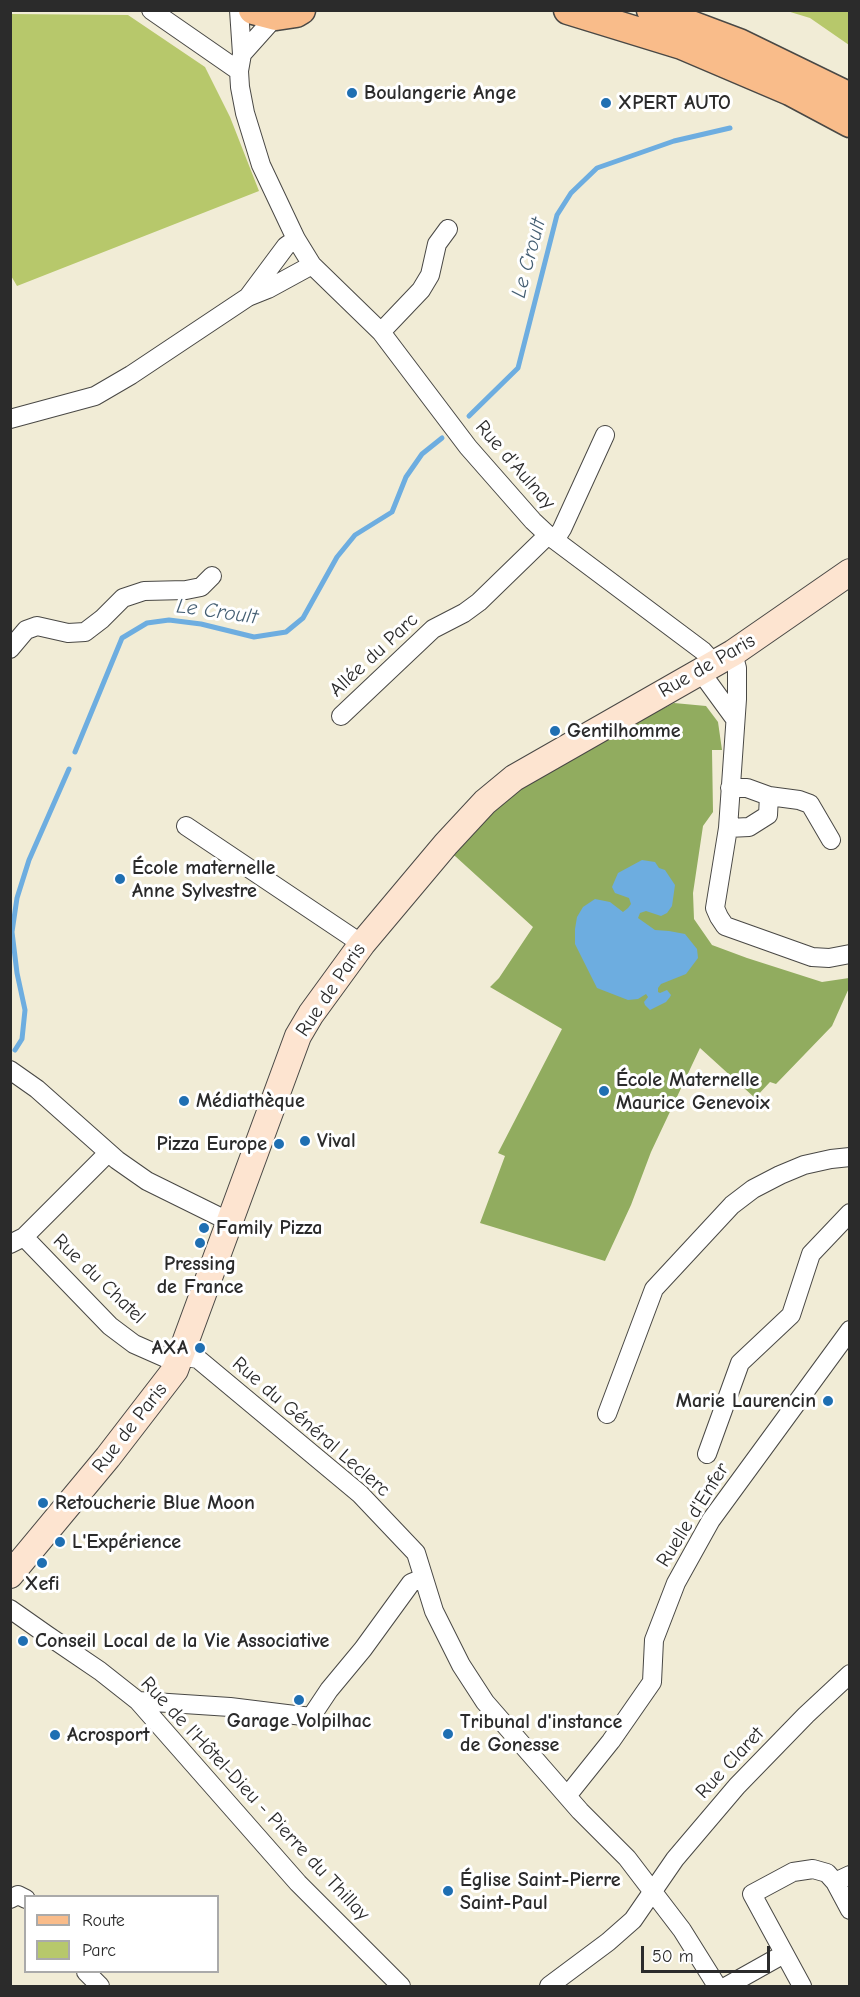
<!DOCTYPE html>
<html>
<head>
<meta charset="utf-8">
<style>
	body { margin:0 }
	#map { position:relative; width:860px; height:1997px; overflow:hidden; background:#f1ecd6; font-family:"Comic Neue",sans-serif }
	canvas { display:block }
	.frame { position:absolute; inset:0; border:12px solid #2b2b2b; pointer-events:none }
	.legend { position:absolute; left:24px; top:1895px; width:195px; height:78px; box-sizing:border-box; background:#fff; border:2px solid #aaa; margin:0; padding:8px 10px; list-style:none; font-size:18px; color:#2b2b2b }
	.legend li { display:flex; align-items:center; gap:12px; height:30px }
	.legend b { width:30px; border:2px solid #aaa }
	.scale { position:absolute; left:641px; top:1946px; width:129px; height:27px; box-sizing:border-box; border:3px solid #2b2b2b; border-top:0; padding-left:8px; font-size:18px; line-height:21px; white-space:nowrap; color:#2b2b2b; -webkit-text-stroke:4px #fff; paint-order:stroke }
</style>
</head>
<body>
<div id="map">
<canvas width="860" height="1997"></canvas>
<div class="frame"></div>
<ul class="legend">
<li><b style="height:8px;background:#f9bc8a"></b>Route</li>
<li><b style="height:16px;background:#b7c86b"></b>Parc</li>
</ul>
<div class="scale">50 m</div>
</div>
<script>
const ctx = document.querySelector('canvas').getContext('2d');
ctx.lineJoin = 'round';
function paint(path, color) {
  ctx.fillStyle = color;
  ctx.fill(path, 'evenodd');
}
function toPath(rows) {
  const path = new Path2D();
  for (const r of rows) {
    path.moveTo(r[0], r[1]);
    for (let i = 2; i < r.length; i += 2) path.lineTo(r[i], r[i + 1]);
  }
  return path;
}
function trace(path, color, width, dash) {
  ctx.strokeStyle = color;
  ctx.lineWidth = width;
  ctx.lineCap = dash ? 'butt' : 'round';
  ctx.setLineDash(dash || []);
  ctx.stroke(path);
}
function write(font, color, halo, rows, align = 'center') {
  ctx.font = font + ' "Comic Neue",sans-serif';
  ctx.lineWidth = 6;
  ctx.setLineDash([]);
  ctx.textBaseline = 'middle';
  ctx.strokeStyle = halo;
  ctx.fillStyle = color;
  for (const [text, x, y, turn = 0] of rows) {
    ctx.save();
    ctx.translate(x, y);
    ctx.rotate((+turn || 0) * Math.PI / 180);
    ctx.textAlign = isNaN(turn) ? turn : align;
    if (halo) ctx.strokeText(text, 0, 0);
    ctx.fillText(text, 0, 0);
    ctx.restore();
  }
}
paint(toPath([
	[787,11,849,11,849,45,810,18],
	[11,14,128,15,205,67,230,117,259,191,17,286,10,274]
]), '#b7c86b');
paint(toPath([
	[674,703,706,706,718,722,722,750,712,750,713,812,703,826,693,893,694,919,712,945,747,958,822,982,849,978,849,988,832,1026,776,1084,770,1082,755,1098,700,1048,651,1152,631,1205,605,1261,480,1223,505,1156,498,1153,562,1029,490,987,499,978,533,927,455,856,450,854,499,800,583,749]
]), '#91ac5f');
paint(toPath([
	[642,860,655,862,659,868,665,870,675,885,672,906,667,913,661,916,646,911,640,913,638,918,655,930,669,931,685,934,697,949,698,958,686,974,661,984,658,988,658,992,660,993,667,990,671,995,670,997,666,1002,650,1010,645,1005,644,1002,648,997,646,994,638,999,628,1000,597,988,575,944,575,929,577,917,583,907,595,899,610,902,623,912,628,908,631,904,629,898,615,893,612,887,618,873]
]), '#6dade0');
trace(toPath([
	[469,416,518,368,557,215,571,193,597,168,674,141,730,128],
	[75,752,122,638,147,623,169,620,201,624,254,637,286,632,303,618,337,557,355,535,392,512,406,477,422,454,442,438],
	[15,1050,22,1039,25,1010,17,973,12,932,17,898,29,860,69,769]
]), '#6dade0', 5);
const street = toPath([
	[151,10,239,71],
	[239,10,242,54,239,71,240,87,245,113,261,165,296,239,312,265,381,332,468,447,533,521,548,535,703,651,714,663],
	[242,54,276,16],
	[248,297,286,246,296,239],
	[381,332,421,290,430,275,437,244,448,229],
	[10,419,95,396,131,375,248,297,268,289,312,265],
	[555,540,562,529,605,435],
	[10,649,26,630,37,626,68,633,85,632,102,619,123,598,144,591,186,590,201,587,212,576],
	[733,653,737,668,737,699,728,828,715,908,719,917,725,926,812,957,829,958,850,954],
	[700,671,735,719],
	[341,716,433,629,464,613,479,602,548,535],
	[730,788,747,788,769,796,799,800,810,804,831,840],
	[186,826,362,944],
	[728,828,749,827,768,815,769,796],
	[10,1070,37,1089,117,1160,147,1181,228,1221],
	[24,1237,110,1326,134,1344,168,1359,180,1356,198,1359,360,1494,416,1553,434,1611,461,1665,485,1702,580,1811,627,1858,682,1930,717,1986],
	[10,1244,24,1237,108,1153],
	[607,1414,654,1289,732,1205,753,1189,780,1175,804,1165,831,1159,850,1157],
	[707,1454,740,1363,791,1315,811,1254,850,1213],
	[10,1609,47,1635,100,1671,138,1701,298,1883,401,1986],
	[138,1701,230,1707,311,1717,329,1690,363,1649,411,1583,423,1578],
	[567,1796,611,1741,652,1682,654,1640,676,1583,711,1520,850,1330],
	[835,1882,850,1910],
	[10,1899,18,1895,26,1899],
	[86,1972,100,1986],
	[549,1986,608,1942,633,1920,675,1859,737,1786,806,1715,850,1674],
	[727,1986,784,1954],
	[802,1986,752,1894,793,1872,813,1869,827,1873,835,1882,850,1875]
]);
const secondary = toPath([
	[10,1575,108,1457,175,1370,298,1036,311,1014,362,944,446,844,485,802,514,778,733,653,850,572]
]);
const primary = toPath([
	[253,10,276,16,296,13,301,10],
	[568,10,682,45,790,91,850,123],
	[651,10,739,43,850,97]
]);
trace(street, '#494845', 20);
trace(secondary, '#494845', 28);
trace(primary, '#494845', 31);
trace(street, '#fff', 18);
trace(secondary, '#fde4d0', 26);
trace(primary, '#f9bc8a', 28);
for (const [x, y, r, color] of [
	[352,93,6,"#1f6fb2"],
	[606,103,6,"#1f6fb2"],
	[555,731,6,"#1f6fb2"],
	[120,879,6,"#1f6fb2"],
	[604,1091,6,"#1f6fb2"],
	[184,1101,6,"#1f6fb2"],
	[305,1141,6,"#1f6fb2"],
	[279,1144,6,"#1f6fb2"],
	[204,1228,6,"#1f6fb2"],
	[200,1243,6,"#1f6fb2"],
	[200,1348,6,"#1f6fb2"],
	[828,1401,6,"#1f6fb2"],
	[43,1503,6,"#1f6fb2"],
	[60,1542,6,"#1f6fb2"],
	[42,1563,6,"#1f6fb2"],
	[23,1641,6,"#1f6fb2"],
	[299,1700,6,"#1f6fb2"],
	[448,1734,6,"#1f6fb2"],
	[55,1735,6,"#1f6fb2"],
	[448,1891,6,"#1f6fb2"]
]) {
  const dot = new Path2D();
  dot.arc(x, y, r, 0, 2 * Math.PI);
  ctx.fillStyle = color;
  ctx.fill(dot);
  trace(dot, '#fff', 2);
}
write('bold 20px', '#2b2b2b', '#fff', [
	["Boulangerie Ange",364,93],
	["XPERT AUTO",618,103],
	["Gentilhomme",567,731],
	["École maternelle",132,868],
	["Anne Sylvestre",132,891],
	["École Maternelle",616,1080],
	["Maurice Genevoix",616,1103],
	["Médiathèque",196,1101],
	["Vival",317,1141],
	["Pizza Europe",267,1144,"right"],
	["Family Pizza",216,1228],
	["Pressing",200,1264,"center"],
	["de France",200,1287,"center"],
	["AXA",188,1348,"right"],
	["Marie Laurencin",816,1401,"right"],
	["Retoucherie Blue Moon",55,1503],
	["L'Expérience",72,1542],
	["Xefi",42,1584,"center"],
	["Conseil Local de la Vie Associative",35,1641],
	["Garage Volpilhac",299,1721,"center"],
	["Tribunal d'instance",460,1722],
	["de Gonesse",460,1745],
	["Acrosport",67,1735],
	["Église Saint-Pierre",460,1880],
	["Saint-Paul",460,1903]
], 'left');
write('20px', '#2b2b2b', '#fff', [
	["Rue d'Aulnay",515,465,49],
	["Allée du Parc",374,655,-43],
	["Rue de Paris",707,666,-30],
	["Rue de Paris",331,990,-56],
	["Rue du Chatel",99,1279,44],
	["Rue du Général Leclerc",311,1427,41],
	["Rue de Paris",130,1428,-52],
	["Ruelle d'Enfer",693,1515,-58],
	["Rue Claret",730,1763,-47],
	["Rue de l'Hôtel-Dieu - Pierre du Thillay",255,1799,47]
]);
write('italic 21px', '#455f73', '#fff', [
	["Le Croult",529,258,-75],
	["Le Croult",217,612,8]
]);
</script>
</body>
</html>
